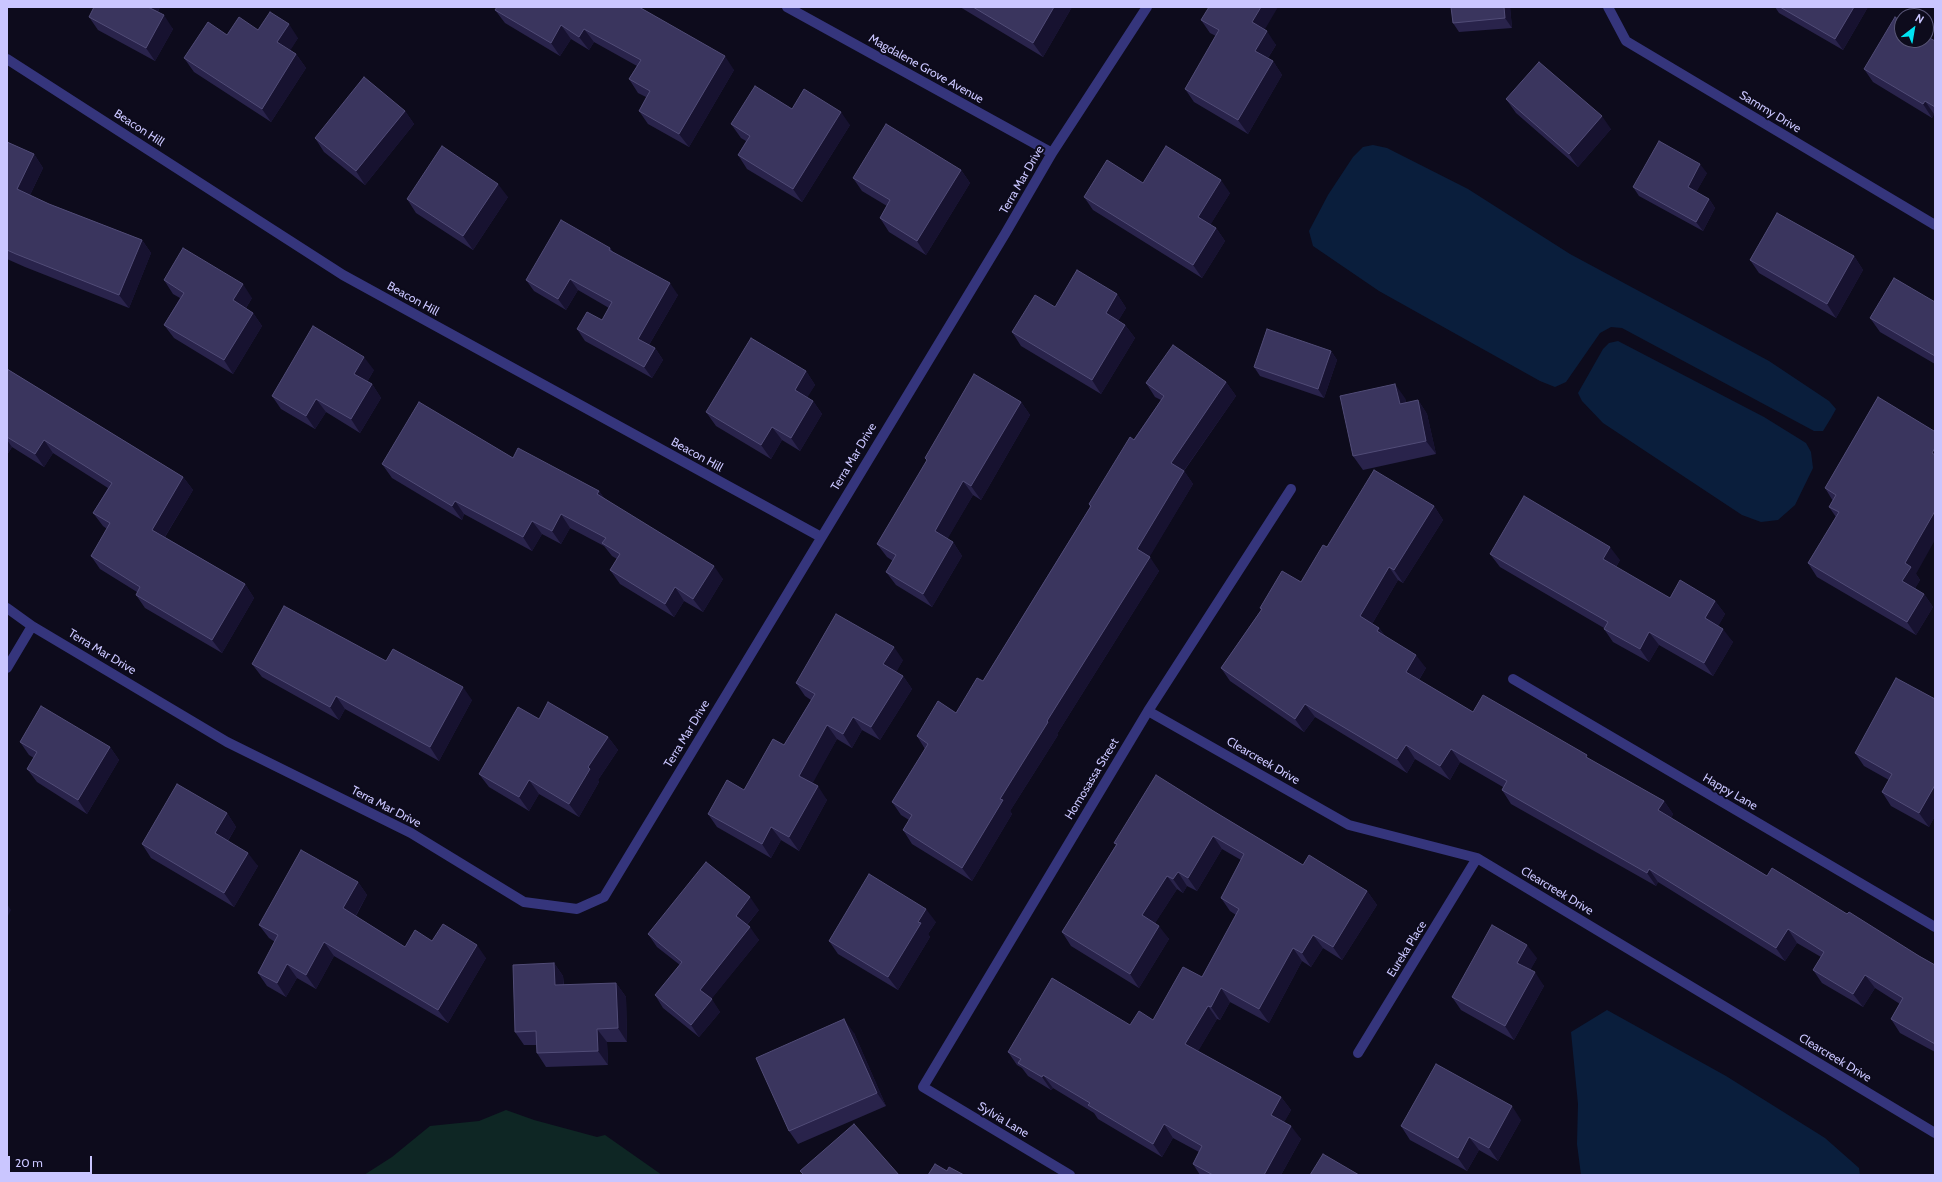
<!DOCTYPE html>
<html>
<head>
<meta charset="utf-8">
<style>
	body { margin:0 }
	#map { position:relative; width:1942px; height:1182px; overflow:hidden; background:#0d0b1c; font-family:Cabin,sans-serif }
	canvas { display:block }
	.frame { position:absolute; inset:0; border:8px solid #cac6ff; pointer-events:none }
	.north { position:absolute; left:1894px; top:8px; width:40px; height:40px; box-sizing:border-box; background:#0d0b1c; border:1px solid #595677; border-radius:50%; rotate:31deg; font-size:11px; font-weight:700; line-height:16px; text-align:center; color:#cac6ff }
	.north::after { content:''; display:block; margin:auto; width:14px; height:18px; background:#00e3f1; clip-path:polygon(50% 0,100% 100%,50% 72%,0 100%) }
	.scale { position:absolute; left:8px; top:1156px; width:84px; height:18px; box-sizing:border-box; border:2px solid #cac6ff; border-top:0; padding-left:5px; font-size:12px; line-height:14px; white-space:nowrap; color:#cac6ff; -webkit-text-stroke:3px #0d0b1c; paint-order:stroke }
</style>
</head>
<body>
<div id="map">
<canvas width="1942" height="1182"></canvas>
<div class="frame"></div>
<div class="north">N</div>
<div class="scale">20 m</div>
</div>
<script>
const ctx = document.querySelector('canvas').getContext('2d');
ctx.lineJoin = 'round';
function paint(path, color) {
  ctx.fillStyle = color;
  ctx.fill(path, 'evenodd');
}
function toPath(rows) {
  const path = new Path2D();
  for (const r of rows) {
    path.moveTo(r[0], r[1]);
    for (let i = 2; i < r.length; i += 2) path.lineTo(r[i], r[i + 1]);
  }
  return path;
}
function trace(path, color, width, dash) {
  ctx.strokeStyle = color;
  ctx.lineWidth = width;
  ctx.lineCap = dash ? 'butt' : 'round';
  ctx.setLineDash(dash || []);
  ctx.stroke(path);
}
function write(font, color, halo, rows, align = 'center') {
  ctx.font = font + ' Cabin,sans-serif';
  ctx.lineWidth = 4;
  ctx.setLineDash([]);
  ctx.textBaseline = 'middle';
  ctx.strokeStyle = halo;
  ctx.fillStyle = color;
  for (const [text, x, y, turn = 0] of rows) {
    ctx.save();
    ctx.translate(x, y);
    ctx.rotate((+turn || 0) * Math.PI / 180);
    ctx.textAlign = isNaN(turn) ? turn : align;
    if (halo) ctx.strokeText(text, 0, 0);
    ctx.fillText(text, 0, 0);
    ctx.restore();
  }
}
paint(toPath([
	[506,1110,534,1120,597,1137,605,1135,662,1175,364,1175,392,1157,430,1126,479,1121]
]), '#0e2624');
paint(toPath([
	[1373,145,1387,148,1468,189,1570,254,1769,361,1829,401,1836,409,1831,418,1823,431,1814,431,1622,328,1611,327,1600,333,1566,382,1555,387,1540,381,1379,291,1313,246,1309,231,1328,195,1353,157,1363,147],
	[1618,341,1764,417,1806,443,1811,452,1813,468,1795,505,1778,520,1761,522,1742,515,1603,423,1582,401,1578,393,1603,349,1609,343],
	[1607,1010,1726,1076,1825,1138,1859,1168,1860,1175,1581,1175,1577,1144,1578,1104,1571,1032]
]), '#0a1e3c');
trace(toPath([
	[787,7,1052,153],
	[1608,7,1626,41,1935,225],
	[7,59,343,275,821,537],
	[7,608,32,626,227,742,411,833,524,902,577,909,604,897,1005,234,1052,153,1147,7],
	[7,668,32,626],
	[1513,679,1935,927],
	[1148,711,1349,825,1477,858,1935,1133],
	[1358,1053,1477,858],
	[1070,1175,923,1087,1148,711,1291,489]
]), '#35357c', 10);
paint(toPath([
	[160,7,158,12,173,29,155,61,98,30,89,17],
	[639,7,734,70,689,147,648,124,639,111,646,97,638,93,629,79,637,66,594,42,589,50,571,39,560,56,505,23,495,10],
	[960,7,1072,7,1043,57],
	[1510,7,1512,28,1459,32,1453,23],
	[1775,7,1868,7,1843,50,1779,13],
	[1201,20,1264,30,1276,45,1268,58,1273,61,1282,75,1248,134,1194,102,1185,89,1216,36,1210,33],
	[258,30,298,38,290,50,296,54,306,68,271,122,194,72,184,58,227,35],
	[1935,41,1935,115,1934,114,1932,118,1873,82,1864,69],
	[1506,99,1611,129,1578,167,1516,113],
	[792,109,850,125,802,202,747,169,738,155,746,141,741,138,731,124],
	[405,111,414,124,365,185,324,152,315,138],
	[7,142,34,154,43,168,30,195,49,204,142,240,151,253,129,308,25,267,7,259],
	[961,170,970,183,926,255,889,232,880,218,887,206,862,191,853,178],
	[1707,173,1696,192,1709,199,1715,208,1703,231,1639,196,1633,187],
	[1143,183,1230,193,1210,225,1216,228,1225,241,1202,278,1093,210,1084,197],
	[508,197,473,250,416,213,407,199],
	[610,248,613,252,678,295,649,345,655,348,663,360,652,378,585,341,577,329,602,320,609,308,578,290,566,310,534,291,526,280],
	[1854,256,1863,270,1836,318,1759,273,1750,260],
	[164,280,252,298,246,308,253,313,262,326,233,374,174,338,164,325,180,298,173,294],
	[1117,294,1126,308,1118,321,1125,325,1135,338,1101,394,1021,346,1012,332,1055,307],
	[1935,302,1935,364,1880,332,1870,318],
	[1331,351,1337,360,1324,398,1260,376,1254,367],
	[7,369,183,477,193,490,165,537,245,584,254,598,222,653,145,608,136,595,137,592,100,569,91,556,107,529,103,526,93,513,108,488,53,453,44,467,12,447,7,455],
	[374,370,367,382,372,384,381,398,360,433,326,412,315,429,281,409,272,396],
	[806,371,815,385,807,397,813,401,822,414,800,451,782,440,771,459,716,426,706,412],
	[1226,382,1236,396,1184,471,1193,484,1149,557,1159,571,1057,734,1058,735,1010,811,1012,814,972,881,912,844,903,830,909,820,901,815,892,802,925,749,917,736,956,713,983,681,1090,507,1089,504,1161,400,1155,397,1146,383],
	[1878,397,1916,574,1920,580,1915,588,1924,594,1933,607,1916,635,1817,577,1808,563,1836,517,1829,507,1833,501,1825,488],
	[1405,398,1406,403,1418,400,1427,414,1436,454,1363,470,1353,456],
	[1021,402,1030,415,981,500,973,495,947,539,953,542,962,556,932,607,896,585,886,572,893,561,887,557,877,544,927,461,925,458],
	[513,458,599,491,604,498,723,579,703,612,684,601,674,617,620,584,610,570,617,559,612,556,604,546,570,528,561,544,542,534,532,551,464,514,462,520,392,478,382,464],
	[1434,506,1443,520,1403,583,1398,580,1372,624,1379,628,1385,636,1426,668,1419,680,1473,712,1589,759,1664,801,1673,814,1671,818,1767,876,1847,914,1935,965,1935,1052,1900,1033,1891,1019,1900,1004,1875,988,1863,1007,1822,983,1813,970,1821,957,1797,943,1785,961,1658,882,1656,886,1511,804,1502,790,1503,787,1460,762,1450,780,1415,759,1407,773,1315,717,1304,732,1230,681,1221,668,1261,610,1260,608,1301,582,1327,547],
	[1490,554,1620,560,1616,567,1670,598,1715,601,1725,614,1718,626,1733,642,1713,676,1659,645,1649,662,1613,642,1604,629,1604,628,1500,567],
	[903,660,896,672,903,676,912,689,880,740,862,730,852,748,837,739,812,783,827,800,799,851,781,840,771,858,717,827,708,814,744,790,784,745,811,700,805,696,796,683],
	[252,664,472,700,439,761,345,709,339,720,262,677],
	[1935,699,1935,816,1929,827,1891,806,1882,792,1889,780,1864,766,1855,753],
	[539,719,608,737,618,750,598,780,599,782,579,817,539,794,529,811,489,787,479,774],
	[20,742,110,747,119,760,87,814,37,782,27,769,34,758,29,755],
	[1215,812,1303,865,1367,891,1377,905,1342,960,1323,948,1311,967,1302,961,1269,1023,1230,1002,1220,1020,1217,1019,1198,1051,1281,1097,1291,1110,1284,1122,1301,1139,1281,1175,1200,1175,1193,1164,1199,1152,1173,1138,1162,1157,1098,1119,1094,1113,1053,1088,1051,1090,1028,1076,1022,1068,1017,1065,1008,1052,1153,1020,1202,977,1236,915,1230,911,1221,898,1241,860,1222,849,1197,891,1187,886,1183,893,1177,889,1155,923,1169,939,1139,988,1071,946,1062,932,1116,845,1114,843],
	[227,813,236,827,228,841,258,866,234,907,151,858,142,844],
	[358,882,367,895,356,916,405,947,432,941,486,958,448,1023,334,956,316,989,297,978,286,997,267,986,258,973,275,942,269,938,259,925],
	[759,910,747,925,759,940,711,999,720,1012,699,1037,663,1008,655,995,680,965,657,947,648,934],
	[936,922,928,934,930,937,898,990,838,954,829,941],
	[1537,958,1530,970,1544,986,1514,1040,1461,1010,1452,997],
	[554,963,563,976,564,985,616,983,626,997,627,1042,607,1042,608,1065,546,1067,537,1053,536,1045,524,1045,515,1032],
	[854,1033,886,1106,798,1144,789,1131],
	[1521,1120,1498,1161,1479,1150,1467,1171,1410,1140,1401,1126]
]), '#29234b');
paint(toPath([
	[146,7,160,7,154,19],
	[1054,7,1072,7,1043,57,1033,43],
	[1261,7,1278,7,1261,36,1252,22],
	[1504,7,1510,7,1512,28,1505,18],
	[1854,7,1868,7,1843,50,1835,39],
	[164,15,173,29,155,61,146,48],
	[289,24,298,38,287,56,277,42],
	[561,25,571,39,560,56,551,43],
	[584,29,594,42,589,50,579,37],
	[1267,31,1276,45,1264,64,1255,51],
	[296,54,306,68,271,122,262,109],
	[725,56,734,70,689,147,679,134],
	[1273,61,1282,75,1248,134,1238,120],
	[1925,101,1934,114,1932,118,1923,104],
	[405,111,414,124,365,185,356,171],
	[841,112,850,125,802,202,793,189],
	[1602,116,1611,129,1578,167,1569,154],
	[34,154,43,168,26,203,17,189],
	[1700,164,1707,173,1694,196,1688,187],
	[961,170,970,183,926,255,917,241],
	[1221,180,1230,193,1207,230,1198,217],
	[498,184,508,197,473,250,463,236],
	[1709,199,1715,208,1703,231,1696,222],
	[1216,228,1225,241,1202,278,1193,265],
	[142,240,151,253,129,308,119,295],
	[1854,256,1863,270,1836,318,1827,304],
	[570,279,578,290,566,310,558,299],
	[670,283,678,295,646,350,638,339],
	[243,284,252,298,242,314,233,300],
	[1117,294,1126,308,1115,326,1106,313],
	[253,313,262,326,233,374,224,360],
	[1125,325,1135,338,1101,394,1092,380],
	[655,348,663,360,652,378,644,367],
	[1331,351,1337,360,1324,398,1318,389],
	[364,357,374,370,364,387,354,374],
	[806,371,815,385,804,403,795,390],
	[1226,382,1236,396,1180,476,1171,463],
	[372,384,381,398,360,433,351,419],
	[1395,384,1405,398,1409,418,1400,404],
	[316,399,326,412,315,429,306,416],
	[1418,400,1427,414,1436,454,1426,441],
	[813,401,822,414,800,451,791,438],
	[1021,402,1030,415,981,500,971,486],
	[772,427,782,440,771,459,761,445],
	[7,440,12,447,7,455],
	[44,440,53,453,44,467,35,454],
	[1935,448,1935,457,1932,453],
	[1184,471,1193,484,1146,563,1137,549],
	[183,477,193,490,161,543,152,530],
	[963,481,973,495,944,545,935,531],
	[599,491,608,504,597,494],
	[455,501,464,514,462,520,452,506],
	[1434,506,1443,520,1403,583,1394,570],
	[1935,511,1935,540,1916,574,1920,580,1912,594,1902,581,1905,563],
	[561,514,570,528,561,544,552,531],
	[532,521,542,534,532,551,523,537],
	[953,542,962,556,932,607,923,594],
	[1610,547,1620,560,1612,573,1603,559],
	[1150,557,1159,571,1057,734,1058,735,1010,811,1012,814,972,881,962,868,1000,799,1047,721],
	[714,566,723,579,703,612,693,599],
	[1389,567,1398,580,1369,629,1360,616],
	[245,584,254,598,222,653,212,640],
	[675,587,684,601,674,617,665,604],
	[1924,594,1933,607,1916,635,1907,622],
	[1715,601,1725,614,1715,632,1705,618],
	[1379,628,1388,641,1377,631],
	[1723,629,1733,642,1713,676,1704,663],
	[1649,632,1659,645,1649,662,1640,649],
	[894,647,903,660,893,678,883,664],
	[1416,655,1426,668,1415,686,1406,672],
	[903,676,912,689,880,740,871,727],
	[463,687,472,700,439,761,430,747],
	[336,696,345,709,339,720,330,707],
	[1305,704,1315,717,1304,732,1295,719],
	[853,717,862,730,852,748,843,734],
	[827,725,837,739,809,790,799,776],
	[608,737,618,750,598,780,599,782,579,817,569,804,588,767],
	[1406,745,1415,759,1407,773,1397,759],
	[110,747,119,760,87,814,78,800],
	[1451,749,1460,762,1450,780,1440,766],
	[529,780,539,794,529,811,519,797],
	[1935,785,1935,816,1929,827,1919,813],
	[818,786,827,800,799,851,789,837],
	[1664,801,1673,814,1668,824,1658,810],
	[227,813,236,827,224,847,215,833],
	[771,827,781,840,771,858,762,844],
	[1213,836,1222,849,1197,891,1188,878],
	[248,853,258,866,234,907,224,893],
	[1649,869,1658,882,1656,886,1647,873],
	[1178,872,1187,886,1183,893,1173,879],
	[1167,876,1177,889,1152,928,1142,915],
	[358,882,367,895,352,922,343,908],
	[1367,891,1377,905,1342,960,1333,947],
	[750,897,759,910,744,928,736,916],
	[7,904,11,910,7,918],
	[926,909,936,922,928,934,930,937,898,990,888,977],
	[1159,926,1169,939,1139,988,1130,974],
	[750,927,759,940,709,1002,700,990],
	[1788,929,1797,943,1785,961,1776,948],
	[1313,935,1323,948,1311,967,1302,953],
	[324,942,334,956,316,989,306,975],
	[477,945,486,958,448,1023,438,1010],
	[1527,945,1537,958,1527,976,1517,963],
	[1293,948,1302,961,1269,1023,1259,1009],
	[554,963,563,976,564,999,555,985],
	[287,964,297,978,286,997,277,983],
	[1535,972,1544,986,1514,1040,1505,1026],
	[1865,975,1875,988,1863,1007,1853,994],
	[616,983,626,997,627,1042,618,1028],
	[1221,988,1230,1002,1220,1020,1211,1007],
	[712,999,720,1012,699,1037,691,1025],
	[1208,1006,1217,1019,1194,1058,1185,1044],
	[844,1019,854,1033,886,1106,877,1093],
	[597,1029,607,1042,608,1065,598,1051],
	[1043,1075,1053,1088,1051,1090,1042,1077],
	[1281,1097,1291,1110,1281,1128,1271,1115],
	[1512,1106,1521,1120,1498,1161,1489,1148],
	[1164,1124,1173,1138,1162,1157,1153,1144],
	[1291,1126,1301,1139,1281,1175,1264,1175],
	[1469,1137,1479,1150,1467,1171,1458,1158]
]), '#171230');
const building = toPath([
	[94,7,148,7,164,15,146,48,89,17,94,7],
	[497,7,639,7,725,56,679,134,639,111,650,91,629,79,641,60,584,29,579,37,561,25,551,43,495,10,497,7],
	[973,7,1054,7,1033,43,973,7],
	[1209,7,1261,7,1252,22,1267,31,1255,51,1273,61,1238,120,1185,89,1219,30,1201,20,1209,7],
	[1451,7,1504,7,1505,18,1453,23,1451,7],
	[1780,7,1854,7,1835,39,1780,7],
	[270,12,289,24,277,42,296,54,262,109,184,58,208,22,227,35,239,17,258,30,270,12],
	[1895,17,1902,22,1902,40,1926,40,1926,36,1935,41,1935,107,1925,101,1923,104,1864,69,1895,17],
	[1539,62,1602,116,1569,154,1506,99,1539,62],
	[364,77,405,111,356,171,315,138,364,77],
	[755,86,792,109,804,89,841,112,793,189,738,155,750,136,731,124,755,86],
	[886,124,961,170,917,241,880,218,890,200,853,178,886,124],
	[1659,141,1700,164,1688,187,1709,199,1696,222,1633,187,1659,141],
	[7,142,34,154,17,189,49,204,142,240,119,295,16,254,7,250,7,142],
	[442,146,498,184,463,236,407,199,442,146],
	[1166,146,1221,180,1198,217,1216,228,1193,265,1084,197,1107,160,1143,183,1166,146],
	[1777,213,1854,256,1827,304,1750,260,1777,213],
	[561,220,610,248,609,250,670,283,638,339,655,348,644,367,577,329,587,312,602,320,612,302,570,279,558,299,526,280,561,220],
	[183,248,243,284,233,300,253,313,224,360,164,325,184,293,164,280,183,248],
	[1077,270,1117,294,1106,313,1125,325,1092,380,1012,332,1035,295,1055,307,1077,270],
	[1894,278,1935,302,1935,356,1870,318,1894,278],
	[313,326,364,357,354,374,372,384,351,419,316,399,306,416,272,396,313,326],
	[1267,329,1331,351,1318,389,1254,367,1267,329],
	[751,338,806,371,795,390,813,401,791,438,772,427,761,445,706,412,751,338],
	[1173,345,1226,382,1171,463,1184,471,1137,549,1150,557,1047,721,1048,722,1000,799,1003,800,962,868,903,830,912,815,892,802,928,744,917,736,938,701,956,713,977,678,983,681,1091,506,1089,504,1130,437,1134,440,1164,396,1146,383,1173,345],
	[7,369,183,477,152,530,245,584,212,640,136,595,140,587,91,556,110,523,93,513,112,483,44,440,35,454,7,437,7,369],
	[974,374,1021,402,971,486,963,481,935,531,953,542,923,594,886,572,896,555,877,544,927,460,925,458,974,374],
	[1395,384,1400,404,1418,400,1426,441,1353,456,1340,396,1395,384],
	[1878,397,1934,431,1935,432,1935,448,1932,453,1935,455,1935,511,1905,563,1911,567,1902,581,1924,594,1907,622,1808,563,1839,512,1829,507,1836,495,1825,488,1878,397],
	[419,402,513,458,518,448,599,491,597,494,714,566,693,599,675,587,665,604,610,570,620,554,602,543,606,538,561,514,552,531,532,521,523,537,455,501,452,506,382,464,419,402],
	[1374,470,1434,506,1394,570,1389,567,1360,616,1379,628,1377,631,1416,655,1406,672,1473,712,1483,695,1587,755,1586,757,1664,801,1658,810,1767,876,1772,868,1847,914,1849,912,1919,956,1935,965,1935,1044,1891,1019,1903,998,1865,975,1853,994,1813,970,1824,952,1788,929,1776,948,1649,869,1647,873,1502,790,1507,781,1451,749,1440,766,1406,745,1397,759,1305,704,1295,719,1221,668,1262,609,1260,608,1282,571,1301,582,1323,545,1327,547,1374,470],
	[1524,496,1610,547,1603,559,1670,598,1680,580,1715,601,1705,618,1723,629,1704,663,1649,632,1640,649,1604,629,1608,622,1490,554,1524,496],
	[284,606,386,661,393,649,463,687,430,747,336,696,330,707,252,664,284,606],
	[836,614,894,647,883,664,903,676,871,727,853,717,843,734,827,725,799,776,818,786,789,837,771,827,762,844,708,814,727,780,744,790,773,739,784,745,815,694,796,683,836,614],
	[1896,678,1935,699,1935,785,1919,813,1882,792,1892,774,1855,753,1896,678],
	[548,702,608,737,588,767,590,769,569,804,529,780,519,797,479,774,518,707,539,719,548,702],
	[41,706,110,747,78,800,27,769,37,752,20,742,41,706],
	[1156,775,1215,812,1303,865,1309,855,1367,891,1333,947,1313,935,1302,953,1293,948,1259,1009,1221,988,1211,1007,1208,1006,1185,1044,1281,1097,1271,1115,1291,1126,1264,1175,1213,1175,1193,1164,1202,1146,1164,1124,1153,1144,1088,1105,1090,1103,1043,1075,1042,1077,1018,1063,1021,1059,1008,1052,1052,978,1130,1025,1139,1011,1153,1020,1183,967,1202,977,1239,909,1221,898,1244,854,1213,836,1188,878,1178,872,1173,879,1167,876,1142,915,1159,926,1130,974,1062,932,1117,844,1114,843,1156,775],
	[177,784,227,813,215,833,248,853,224,893,142,844,177,784],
	[301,850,358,882,343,908,405,947,415,930,432,941,443,924,477,945,438,1010,324,942,306,975,287,964,277,983,258,973,278,935,259,925,301,850],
	[706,862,750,897,736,916,750,927,700,990,712,999,691,1025,655,995,682,962,648,934,706,862],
	[869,874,926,909,918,922,921,923,888,977,829,941,869,874],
	[1492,925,1527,945,1517,963,1535,972,1505,1026,1452,997,1492,925],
	[554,963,555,985,616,983,618,1028,597,1029,598,1051,537,1053,536,1031,515,1032,513,965,554,963],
	[844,1019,877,1093,789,1131,756,1058,844,1019],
	[1436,1064,1512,1106,1489,1148,1469,1137,1458,1158,1401,1126,1436,1064],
	[854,1124,899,1175,804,1175,800,1171,854,1124],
	[1323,1154,1359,1175,1310,1175,1323,1154],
	[935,1164,947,1171,949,1167,964,1175,928,1175,935,1164]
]);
paint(building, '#3a355e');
trace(building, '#514c77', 1);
write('12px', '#cac6ff', '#0d0b1c', [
	["Magdalene Grove Avenue",926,69,29],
	["Sammy Drive",1770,112,31],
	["Beacon Hill",139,128,33],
	["Terra Mar Drive",1022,180,-60],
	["Beacon Hill",413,299,29],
	["Beacon Hill",697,455,29],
	["Terra Mar Drive",854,457,-59],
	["Terra Mar Drive",102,652,31],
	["Terra Mar Drive",687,734,-59],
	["Clearcreek Drive",1263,761,30],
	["Homosassa Street",1092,779,-59],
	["Happy Lane",1730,792,30],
	["Terra Mar Drive",386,807,27],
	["Clearcreek Drive",1557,891,31],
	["Eureka Place",1407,949,-58],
	["Clearcreek Drive",1835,1058,31],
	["Sylvia Lane",1003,1120,31]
]);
</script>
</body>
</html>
